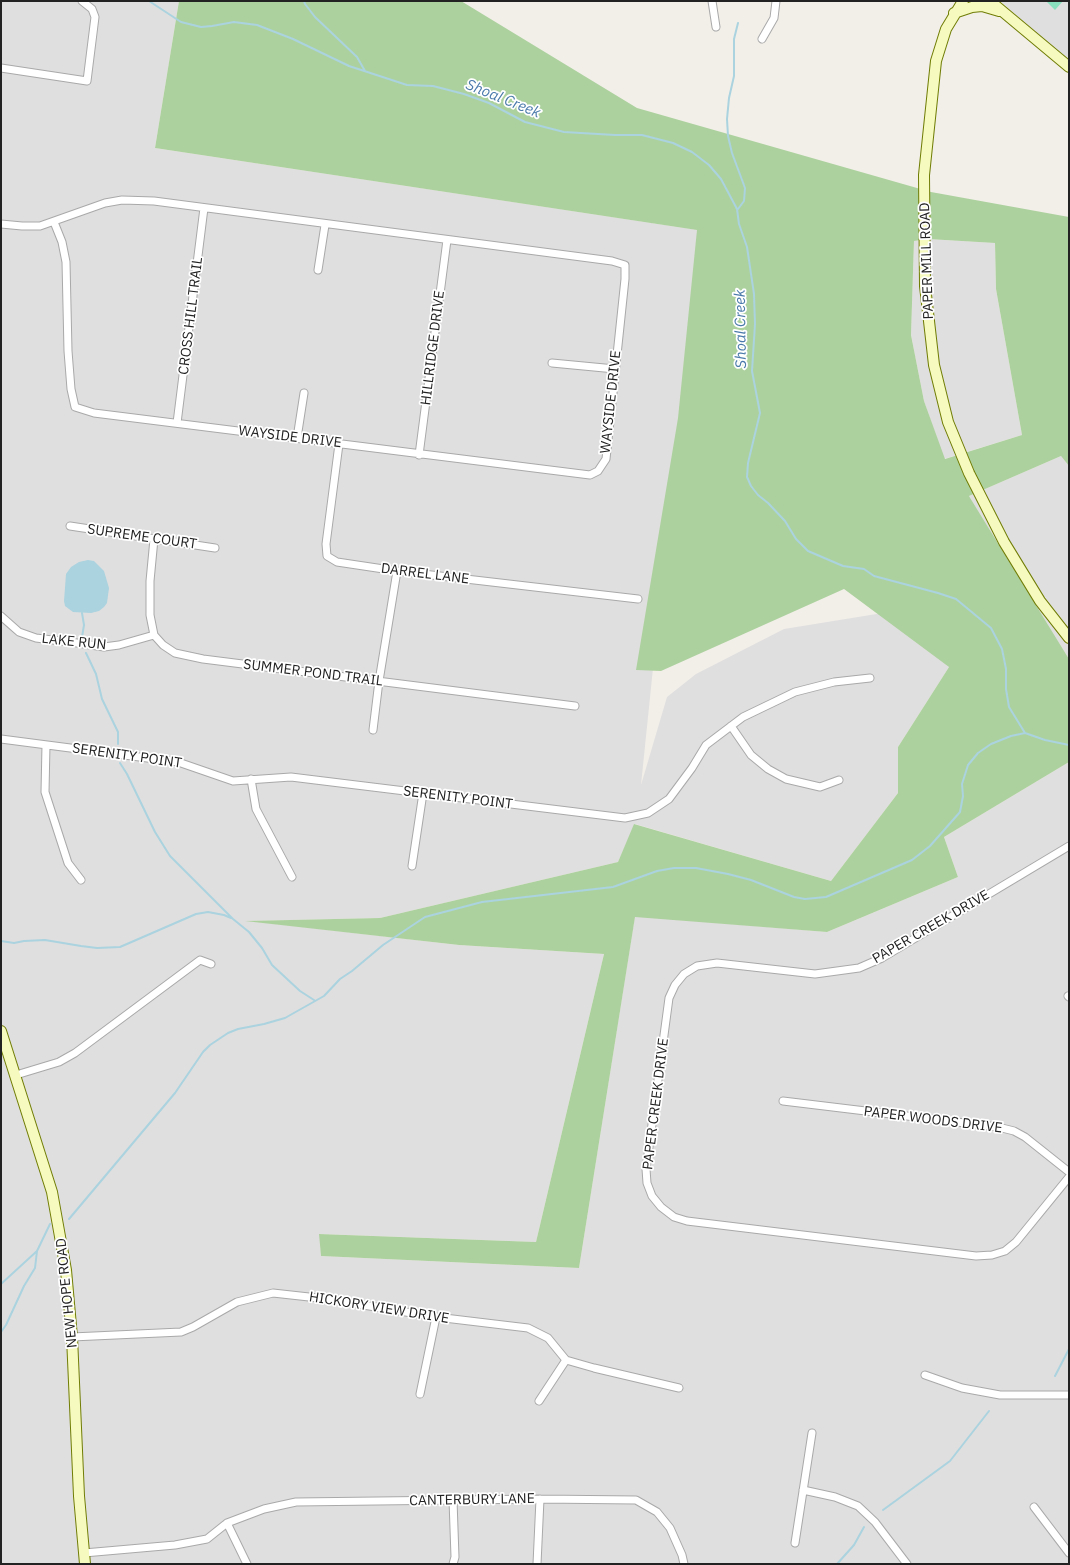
<!DOCTYPE html>
<html>
<head>
<meta charset="utf-8">
<style>
	body { margin:0 }
	#map { position:relative; width:1070px; height:1565px; overflow:hidden; background:#f2efe9; font-family:"IBM Plex Sans",sans-serif }
	canvas { display:block }
	.frame { position:absolute; inset:0; border:2px solid #222; pointer-events:none }
</style>
</head>
<body>
<div id="map">
<canvas width="1070" height="1565"></canvas>
<div class="frame"></div>
</div>
<script>
const ctx = document.querySelector('canvas').getContext('2d');
ctx.lineJoin = 'round';
function paint(path, color) {
  ctx.fillStyle = color;
  ctx.fill(path, 'evenodd');
}
function toPath(rows) {
  const path = new Path2D();
  for (const r of rows) {
    path.moveTo(r[0], r[1]);
    for (let i = 2; i < r.length; i += 2) path.lineTo(r[i], r[i + 1]);
  }
  return path;
}
function trace(path, color, width, dash) {
  ctx.strokeStyle = color;
  ctx.lineWidth = width;
  ctx.lineCap = dash ? 'butt' : 'round';
  ctx.setLineDash(dash || []);
  ctx.stroke(path);
}
function write(font, color, halo, rows, align = 'center') {
  ctx.font = font + ' "IBM Plex Sans",sans-serif';
  ctx.lineWidth = 3.5;
  ctx.setLineDash([]);
  ctx.textBaseline = 'middle';
  ctx.strokeStyle = halo;
  ctx.fillStyle = color;
  for (const [text, x, y, turn = 0] of rows) {
    ctx.save();
    ctx.translate(x, y);
    ctx.rotate((+turn || 0) * Math.PI / 180);
    ctx.textAlign = isNaN(turn) ? turn : align;
    if (halo) ctx.strokeText(text, 0, 0);
    ctx.fillText(text, 0, 0);
    ctx.restore();
  }
}
paint(toPath([
	[1,1,179,1,155,148,698,230,641,785,667,697,696,674,784,629,895,611,949,667,898,747,898,793,831,881,635,824,618,862,380,918,250,921,459,945,604,954,536,1242,320,1234,321,1256,579,1268,635,916,827,932,958,877,944,837,1069,762,1069,1564,1,1564],
	[1000,1,1069,1,1069,61],
	[928,239,995,243,996,289,1022,435,944,459,924,401,911,335,914,241],
	[1061,456,1069,466,1069,659,969,496]
]), '#e0dfdf');
paint(toPath([
	[179,1,461,1,637,108,931,192,1069,217,1069,466,1061,456,969,496,1069,659,1069,762,944,837,958,877,827,932,635,917,579,1268,321,1256,319,1234,536,1242,604,954,459,945,245,921,380,918,618,862,634,824,831,881,898,793,898,747,949,667,844,589,661,671,636,670,678,418,697,230,155,148],
	[928,239,995,243,996,289,1022,435,945,459,924,401,911,335,914,241]
]), '#add19e');
paint(toPath([
	[1048,1,1063,1,1055,10,1047,2]
]), '#88e0be');
paint(toPath([
	[88,560,94,561,104,571,109,588,107,603,104,607,99,611,91,613,73,612,65,606,64,601,66,574,71,567,79,562]
]), '#aad3df');
trace(toPath([
	[149,1,181,22,201,27,212,26,234,22,257,25,293,39,349,66,407,85,433,86,464,94,489,103,525,122,564,132,615,135,642,135,673,143,692,152,709,165,721,179,737,209,739,224,747,247,754,294,755,324,752,371,760,413,748,463,747,477,751,486,758,495,768,503,785,521,796,539,808,551,843,566,864,569,874,576,938,593,956,599,991,628,1002,649,1006,669,1006,689,1009,707,1025,733,1045,740,1069,745],
	[304,1,305,4,315,17,357,57,365,71],
	[738,209,744,201,745,188,732,153,728,136,727,119,729,98,734,76,734,39,738,23],
	[82,637,84,625,82,613],
	[86,653,96,674,102,699,118,732,118,744],
	[120,763,127,774,155,832,170,856,233,919,249,932,262,948,272,965,300,991,314,1000],
	[1,941,14,943,24,941,45,940,81,946,97,948,120,947,196,914,208,912,224,915,231,918],
	[69,1219,175,1093,203,1052,210,1045,228,1033,238,1029,264,1024,285,1018,324,996,340,979,352,971,383,945,425,917,482,902,613,887,657,871,674,868,696,868,728,874,751,880,794,897,805,899,826,897,912,860,930,846,960,812,963,796,962,784,968,765,978,753,991,744,1011,736,1025,733],
	[1,1284,37,1251,50,1224],
	[1,1332,6,1325,24,1286,35,1268,37,1251],
	[1055,1376,1069,1349],
	[883,1510,950,1461,989,1411],
	[837,1564,854,1545,864,1527]
]), '#aad3df', 2);
const street = toPath([
	[712,1,716,27],
	[762,39,774,18,776,1],
	[1,68,87,81,95,17,92,9,82,1],
	[1,224,22,226,40,226,105,203,122,200,154,201,612,261,625,265,625,279,606,459,598,471,590,475,94,413,75,407,71,389,68,351,66,262,62,242,54,222],
	[318,270,325,225],
	[552,363,615,369],
	[177,423,204,208],
	[297,438,304,393],
	[339,444,326,544,327,556,337,562,397,571,638,599],
	[419,455,447,240],
	[70,526,215,548],
	[154,539,150,581,150,615,154,635,163,645,175,653,203,659,575,706],
	[1,616,19,632,36,638,77,643,104,647,119,645,154,635],
	[731,726,751,755,768,769,786,779,820,787,839,780],
	[373,730,379,681,397,571],
	[1,739,178,762,233,781,291,777,625,818,648,813,669,799,692,768,706,745,743,717,795,692,834,682,870,678],
	[46,745,45,792,68,863,81,880],
	[251,779,256,809,292,877],
	[1069,846,882,958,859,968,815,974,717,963,697,966,684,974,675,985,669,998,646,1169,647,1183,652,1196,661,1207,674,1217,687,1221,976,1256,992,1255,1005,1251,1016,1242,1069,1177],
	[412,866,423,793],
	[1068,996,1069,997],
	[16,1075,59,1062,75,1053,200,960,211,964],
	[783,1101,998,1127,1014,1131,1025,1137,1069,1172],
	[72,1337,181,1332,193,1327,237,1302,273,1293,327,1299,436,1317,528,1328,548,1338,566,1360,594,1368,679,1388],
	[925,1375,962,1388,1000,1395,1069,1395],
	[420,1394,436,1317],
	[539,1401,566,1360],
	[803,1490,835,1497,858,1506,875,1522,907,1564],
	[453,1500,455,1557,453,1564],
	[1034,1507,1069,1553],
	[227,1523,247,1564],
	[795,1543,812,1433],
	[84,1553,175,1545,207,1539,227,1523,264,1509,296,1502,540,1499,636,1500,657,1512,670,1528,682,1555,684,1564],
	[537,1564,540,1499]
]);
const secondary = toPath([
	[963,1,946,29,936,61,924,175,925,286,934,365,948,422,969,473,1004,542,1040,601,1069,638],
	[990,1,1069,67],
	[954,13,972,7,982,6,999,11],
	[1,1031,52,1192,66,1270,72,1337,79,1496,85,1564]
]);
trace(street, '#a9a9a9', 9);
trace(secondary, '#707d05', 12);
trace(street, '#fff', 7);
trace(secondary, '#f7fabf', 10);
write('14px', '#222', '#fff', [
	["PAPER MILL ROAD",927,261,-92],
	["CROSS HILL TRAIL",191,316,-83],
	["HILLRIDGE DRIVE",433,348,-83],
	["WAYSIDE DRIVE",611,402,-84],
	["WAYSIDE DRIVE",290,437,7],
	["SUPREME COURT",142,537,8],
	["DARREL LANE",425,574,7],
	["LAKE RUN",74,642,6],
	["SUMMER POND TRAIL",313,673,7],
	["SERENITY POINT",127,756,8],
	["SERENITY POINT",458,798,7],
	["PAPER CREEK DRIVE",931,927,-30],
	["PAPER CREEK DRIVE",656,1104,-83],
	["PAPER WOODS DRIVE",933,1120,7],
	["NEW HOPE ROAD",67,1293,-96],
	["HICKORY VIEW DRIVE",379,1308,9],
	["CANTERBURY LANE",472,1500,-1]
]);
write('italic 15px', '#4a7aab', '#fff', [
	["Shoal Creek",503,99,22],
	["Shoal Creek",741,329,-91]
]);
</script>
</body>
</html>
